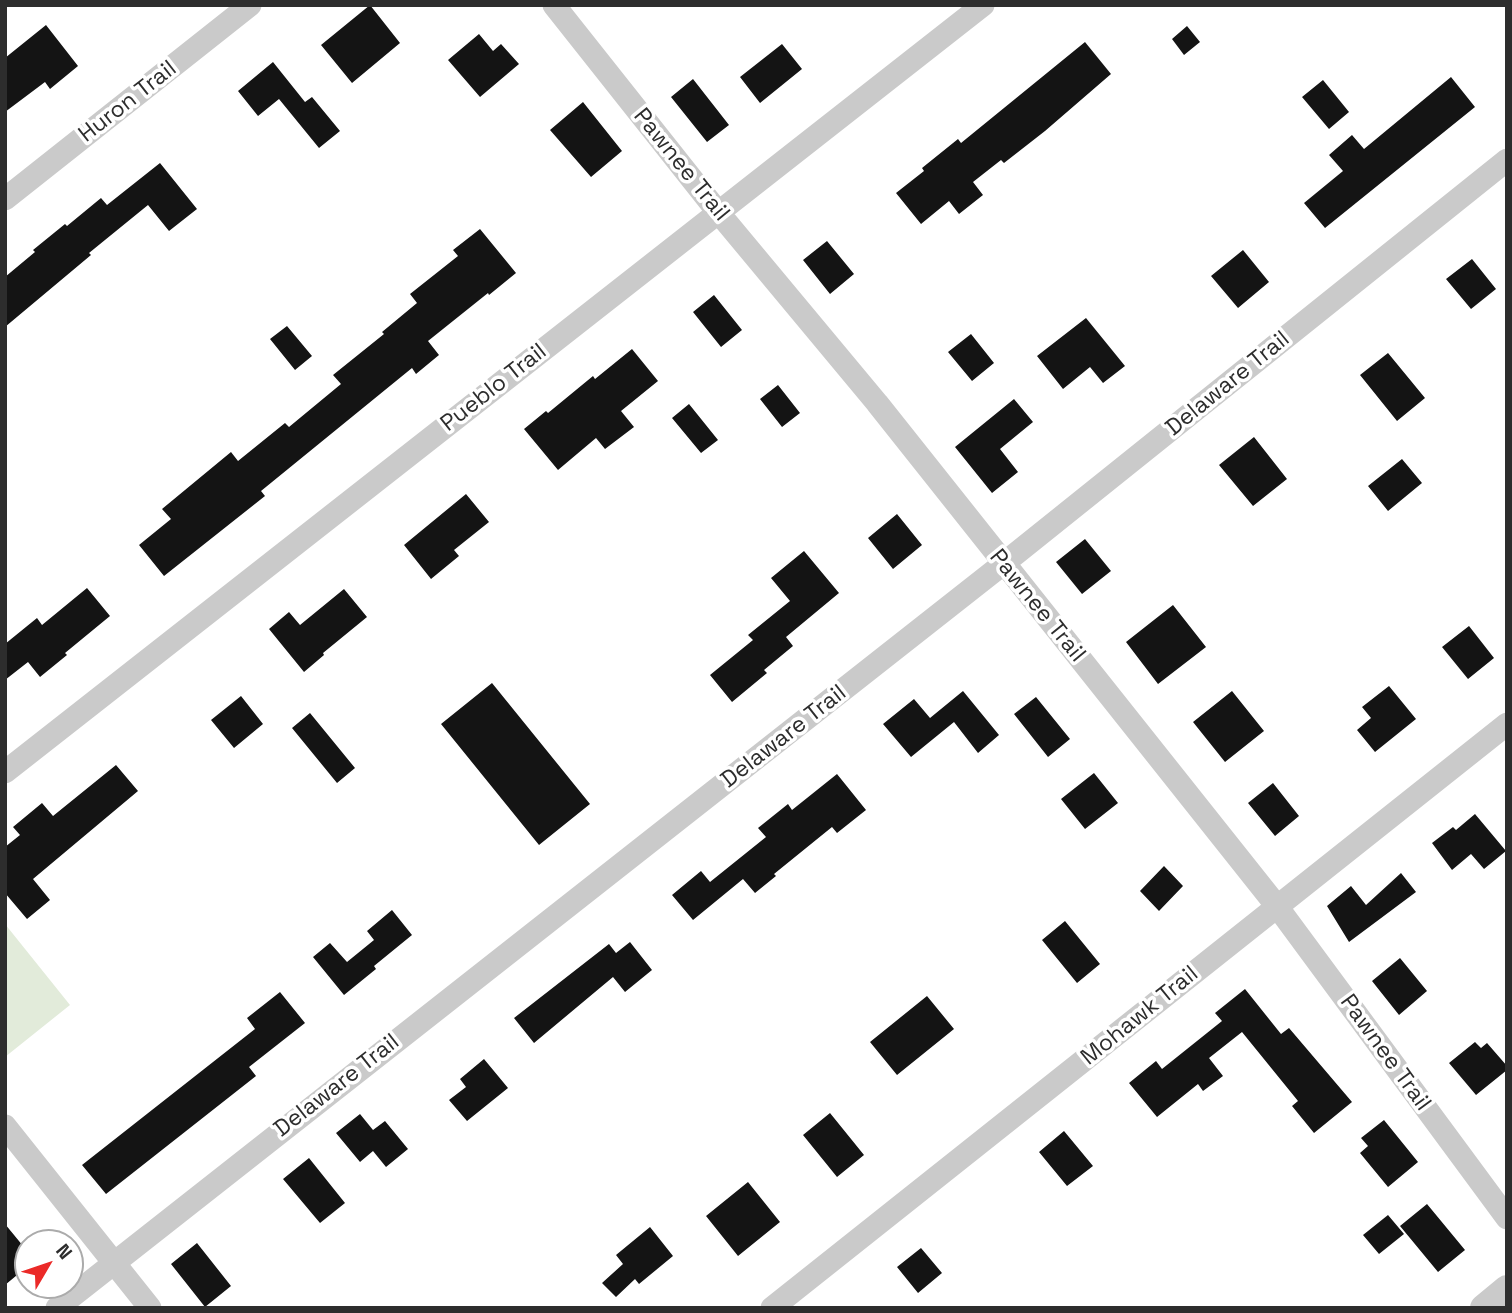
<!DOCTYPE html>
<html>
<head>
<meta charset="utf-8">
<style>
	body { margin:0 }
	#map { position:relative; width:1512px; height:1313px; overflow:hidden; background:#fff; font-family:"Space Grotesk",sans-serif }
	canvas { display:block }
	.frame { position:absolute; inset:0; border:7px solid #2d2d2d; pointer-events:none }
	.north { position:absolute; left:14px; top:1229px; width:70px; height:70px; box-sizing:border-box; background:#fff; border:2px solid #ababab; border-radius:50%; rotate:51deg; font-size:19px; font-weight:700; line-height:28px; text-align:center; color:#2d2d2d }
	.north::after { content:''; display:block; margin:auto; width:24px; height:32px; background:#eb2a28; clip-path:polygon(50% 0,100% 100%,50% 72%,0 100%) }
</style>
</head>
<body>
<div id="map">
<canvas width="1512" height="1313"></canvas>
<div class="frame"></div>
<div class="north">N</div>
</div>
<script>
const ctx = document.querySelector('canvas').getContext('2d');
ctx.lineJoin = 'round';
function paint(path, color) {
  ctx.fillStyle = color;
  ctx.fill(path, 'evenodd');
}
function toPath(rows) {
  const path = new Path2D();
  for (const r of rows) {
    path.moveTo(r[0], r[1]);
    for (let i = 2; i < r.length; i += 2) path.lineTo(r[i], r[i + 1]);
  }
  return path;
}
function trace(path, color, width, dash) {
  ctx.strokeStyle = color;
  ctx.lineWidth = width;
  ctx.lineCap = dash ? 'butt' : 'round';
  ctx.setLineDash(dash || []);
  ctx.stroke(path);
}
function write(font, color, halo, rows, align = 'center') {
  ctx.font = font + ' "Space Grotesk",sans-serif';
  ctx.lineWidth = 7;
  ctx.setLineDash([]);
  ctx.textBaseline = 'middle';
  ctx.strokeStyle = halo;
  ctx.fillStyle = color;
  for (const [text, x, y, turn = 0] of rows) {
    ctx.save();
    ctx.translate(x, y);
    ctx.rotate((+turn || 0) * Math.PI / 180);
    ctx.textAlign = isNaN(turn) ? turn : align;
    if (halo) ctx.strokeText(text, 0, 0);
    ctx.fillText(text, 0, 0);
    ctx.restore();
  }
}
paint(toPath([
	[5,924,70,1005,5,1057]
]), '#e2ebda');
paint(toPath([
	[370,5,400,43,352,83,321,45],
	[46,25,78,66,50,89,45,82,5,112,5,58],
	[1187,26,1200,42,1184,55,1172,39],
	[479,34,493,51,501,44,519,64,480,97,448,60],
	[1085,42,1111,74,1045,131,1004,163,1001,160,973,182,983,195,959,214,949,201,921,224,896,193,924,171,922,168,958,139,961,143],
	[782,44,802,69,760,103,740,77],
	[273,62,305,102,312,97,340,131,319,148,279,99,258,116,238,91],
	[1451,77,1475,107,1325,228,1304,203,1343,171,1329,155,1352,135,1364,149],
	[693,79,729,125,707,142,671,97],
	[1323,80,1349,112,1329,129,1302,97],
	[583,102,622,151,591,177,550,130],
	[160,163,197,209,169,231,148,205,89,253,91,255,5,327,5,277,35,252,33,250,65,224,67,226,101,198,107,205],
	[480,229,516,273,489,295,488,293,428,341,439,355,416,374,412,368,261,491,265,496,164,576,139,545,171,519,162,509,231,452,238,461,285,423,289,427,341,384,333,375,384,334,382,332,417,303,410,294,458,256,453,250],
	[827,241,854,274,830,294,803,260],
	[1243,250,1269,282,1238,308,1211,276],
	[1472,259,1496,289,1471,309,1446,279],
	[714,295,742,330,721,347,693,312],
	[1086,318,1125,366,1103,383,1090,367,1063,389,1037,356],
	[287,326,312,356,295,370,270,339],
	[971,334,994,363,972,381,948,352],
	[632,349,658,381,621,411,634,427,605,449,596,438,558,470,524,429,546,411,548,413,593,376,595,379],
	[1388,353,1425,398,1397,421,1360,375],
	[778,385,800,413,782,427,760,399],
	[1014,399,1033,422,1000,449,1018,472,992,493,955,447],
	[689,404,718,440,701,453,672,418],
	[1254,437,1287,479,1253,506,1219,465],
	[1402,459,1422,483,1388,511,1368,486],
	[466,494,489,522,454,550,459,556,431,579,404,545],
	[897,514,922,545,893,569,868,538],
	[1085,539,1111,571,1082,594,1056,562],
	[804,551,839,593,786,637,793,646,764,670,767,673,732,702,710,675,753,640,748,635,790,601,771,578],
	[87,588,110,616,65,653,67,655,40,677,28,662,5,680,5,644,37,618,42,625],
	[344,589,367,617,323,653,324,655,304,672,269,629,289,612,300,625],
	[1173,605,1206,647,1158,684,1126,642],
	[1469,626,1494,658,1468,679,1442,647],
	[492,683,590,804,539,845,441,724],
	[1389,686,1416,719,1375,752,1357,730,1371,718,1362,707],
	[963,691,999,735,978,753,954,722,911,757,883,724,914,699,930,718],
	[1232,691,1264,731,1225,762,1193,722],
	[241,696,263,724,234,748,211,720],
	[1036,697,1070,739,1048,757,1014,714],
	[310,713,355,768,337,783,292,728],
	[116,765,138,791,33,879,50,900,27,919,5,893,5,847,20,835,13,827,42,803,53,816],
	[1094,773,1118,803,1085,829,1061,799],
	[837,774,866,810,837,833,832,827,774,874,776,876,755,893,743,879,693,920,672,895,701,871,710,882,766,837,758,828,788,804,792,810],
	[1273,783,1299,816,1275,836,1248,803],
	[1475,814,1506,851,1484,869,1471,854,1452,870,1432,843,1453,827,1456,830],
	[1164,866,1183,886,1159,911,1140,891],
	[1401,873,1416,892,1349,942,1327,906,1351,886,1366,905],
	[392,910,412,935,374,966,376,969,344,995,313,957,330,943,347,962,374,940,367,931],
	[1065,921,1100,964,1077,983,1042,940],
	[630,942,652,970,625,992,613,977,534,1043,514,1018,609,944,616,953],
	[1400,958,1427,991,1399,1015,1372,981],
	[1245,989,1281,1034,1289,1028,1352,1102,1314,1133,1292,1106,1298,1101,1242,1032,1209,1058,1223,1076,1203,1091,1198,1084,1157,1117,1129,1083,1156,1061,1162,1069,1222,1021,1215,1013],
	[280,992,305,1023,249,1067,256,1076,106,1194,82,1165,255,1029,247,1018],
	[927,996,954,1029,897,1075,870,1042],
	[1475,1042,1481,1048,1487,1043,1507,1066,1507,1070,1476,1095,1449,1063],
	[484,1059,508,1088,467,1121,449,1100,466,1087,460,1079],
	[830,1113,864,1155,837,1177,803,1135],
	[360,1114,373,1130,385,1121,408,1149,386,1167,373,1151,360,1162,336,1133],
	[1384,1120,1418,1162,1388,1187,1360,1153,1368,1146,1361,1138],
	[1064,1131,1093,1166,1067,1186,1039,1152],
	[309,1158,345,1203,320,1223,283,1179],
	[748,1182,780,1222,738,1256,706,1216],
	[1427,1204,1465,1250,1438,1272,1400,1226],
	[1388,1215,1404,1234,1379,1254,1363,1235],
	[5,1224,28,1252,28,1266,5,1285],
	[650,1227,673,1256,639,1284,635,1279,616,1297,602,1283,623,1264,616,1255],
	[197,1243,231,1286,205,1307,171,1264],
	[921,1248,942,1273,918,1293,897,1267]
]), '#141414');
trace(toPath([
	[554,5,718,212,877,403,1276,905,1507,1218],
	[5,199,250,5],
	[5,772,983,5],
	[5,1126,150,1308],
	[57,1308,1003,564,1507,160],
	[772,1308,1507,724]
]), '#cacaca', 23);
trace(toPath([
	[1484,1308,1507,1289]
]), '#cacaca', 28);
write('23px', '#2d2d2d', '#fff', [
	["Huron Trail",128,102,-38],
	["Pawnee Trail",681,165,51],
	["Delaware Trail",1228,384,-39],
	["Pueblo Trail",494,388,-38],
	["Pawnee Trail",1037,606,51],
	["Delaware Trail",784,737,-38],
	["Mohawk Trail",1140,1016,-39],
	["Pawnee Trail",1385,1053,54],
	["Delaware Trail",337,1086,-38]
]);
</script>
</body>
</html>
